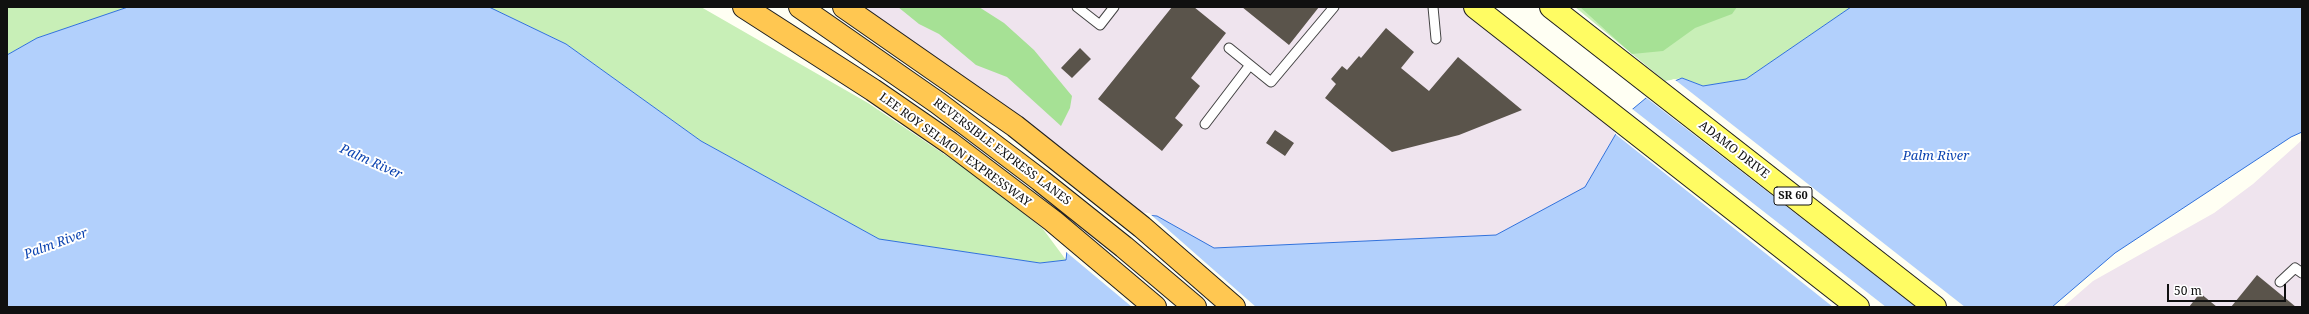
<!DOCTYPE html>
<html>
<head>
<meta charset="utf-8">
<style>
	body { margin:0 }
	#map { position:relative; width:2309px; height:314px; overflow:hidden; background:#fffff3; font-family:"Noto Serif",serif }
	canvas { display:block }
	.frame { position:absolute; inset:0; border:8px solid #101010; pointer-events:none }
	.scale { position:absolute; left:2167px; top:284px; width:119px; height:18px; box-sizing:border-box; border:2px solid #101010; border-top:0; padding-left:5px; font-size:12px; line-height:14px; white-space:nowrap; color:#101010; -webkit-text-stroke:3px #fff; paint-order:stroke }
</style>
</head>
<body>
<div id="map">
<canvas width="2309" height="314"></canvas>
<div class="frame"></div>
<div class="scale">50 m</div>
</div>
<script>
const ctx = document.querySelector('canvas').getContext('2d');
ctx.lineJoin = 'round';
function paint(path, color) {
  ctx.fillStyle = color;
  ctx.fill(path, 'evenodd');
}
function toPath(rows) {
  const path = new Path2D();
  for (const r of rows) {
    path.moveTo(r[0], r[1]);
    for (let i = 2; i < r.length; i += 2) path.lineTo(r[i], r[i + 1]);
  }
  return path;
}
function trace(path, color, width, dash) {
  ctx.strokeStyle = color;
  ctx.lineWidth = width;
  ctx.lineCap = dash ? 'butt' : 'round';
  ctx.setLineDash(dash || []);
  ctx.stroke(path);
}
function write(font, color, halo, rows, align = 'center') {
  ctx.font = font + ' "Noto Serif",serif';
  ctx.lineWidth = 4;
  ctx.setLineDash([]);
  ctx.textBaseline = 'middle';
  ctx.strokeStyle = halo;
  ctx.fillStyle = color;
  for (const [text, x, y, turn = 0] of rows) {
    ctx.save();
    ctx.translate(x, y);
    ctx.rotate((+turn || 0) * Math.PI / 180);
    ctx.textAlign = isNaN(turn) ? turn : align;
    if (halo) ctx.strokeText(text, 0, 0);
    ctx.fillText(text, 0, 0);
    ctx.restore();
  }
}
paint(toPath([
	[848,7,1468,7,1619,128,1585,187,1496,235,1213,248,1157,216,1130,214],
	[2302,140,2302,307,2063,307,2093,281,2214,213,2253,184]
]), '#efe4ee');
paint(toPath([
	[7,7,128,7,37,38,7,55],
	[489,7,701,7,868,103,981,179,1043,229,1066,260,1040,263,879,239,701,141,566,44],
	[1575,7,1851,7,1746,79,1703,86,1682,78,1665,81]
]), '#c8efb7');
paint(toPath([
	[898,7,979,7,1004,23,1034,50,1072,96,1070,108,1061,126,1007,77,976,65,939,34,919,24],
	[1580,7,1737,7,1732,14,1695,28,1663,51,1632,54]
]), '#a6e195');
const water = toPath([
	[128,7,489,7,566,44,701,141,879,239,1040,263,1066,260,1070,222,1112,212,1157,216,1214,248,1496,235,1585,187,1628,113,1658,88,1682,78,1703,86,1746,79,1851,7,2302,7,2302,132,2291,137,2115,253,2052,307,7,307,7,55,37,38,128,7]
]);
paint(water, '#b2d0fc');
trace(water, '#3171db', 1);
paint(toPath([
	[1674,79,1965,307,1916,307,1644,96,1657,86],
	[1631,108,1886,307,1833,307,1614,133,1626,111],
	[1112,210,1149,213,1256,307,1132,307,1065,251,1069,220]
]), '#fffff3');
paint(toPath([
	[1172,7,1194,7,1226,33,1191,78,1200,86,1175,118,1183,125,1162,151,1098,99],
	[1242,7,1319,7,1289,45],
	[1386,28,1414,52,1401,68,1429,91,1458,57,1522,110,1459,135,1392,152,1325,98,1336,84,1331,79,1342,66,1347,70,1359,56,1361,58],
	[1080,48,1091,59,1072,78,1061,68],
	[1275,130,1294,143,1285,156,1266,143],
	[2257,275,2296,307,2231,307],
	[2200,293,2217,307,2189,307]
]), '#5a544b');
const service = toPath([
	[1077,7,1100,25,1114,7],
	[1433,7,1436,39],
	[1229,48,1271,82,1334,7],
	[1205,124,1250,65],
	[2280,282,2295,268,2302,273]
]);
const primary = toPath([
	[1475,7,1858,307],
	[1551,7,1935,307]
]);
const motorway = toPath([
	[744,7,873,90,950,143,1053,221,1155,307],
	[800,7,938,103,1040,180,1124,247,1195,307],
	[844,7,1015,126,1142,227,1234,307]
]);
trace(service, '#434343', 11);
trace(primary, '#212121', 24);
trace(motorway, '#212121', 24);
trace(service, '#fff', 9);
trace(primary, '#fffc63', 22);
trace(motorway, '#ffc751', 22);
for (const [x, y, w] of [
	[1793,196,38]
]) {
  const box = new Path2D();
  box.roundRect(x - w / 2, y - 9, w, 18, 3);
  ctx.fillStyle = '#fff';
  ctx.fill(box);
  trace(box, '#101010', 1);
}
write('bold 11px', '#101010', null, [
	["SR 60",1793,196]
]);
write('12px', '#101010', '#fff', [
	["LEE ROY SELMON EXPRESSWAY",955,150,36],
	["ADAMO DRIVE",1734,150,38],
	["REVERSIBLE EXPRESS LANES",1002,152,37]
]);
write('italic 13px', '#0b43b0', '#fff', [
	["Palm River",1936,156],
	["Palm River",371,162,24],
	["Palm River",56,244,-20]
]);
</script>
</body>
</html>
